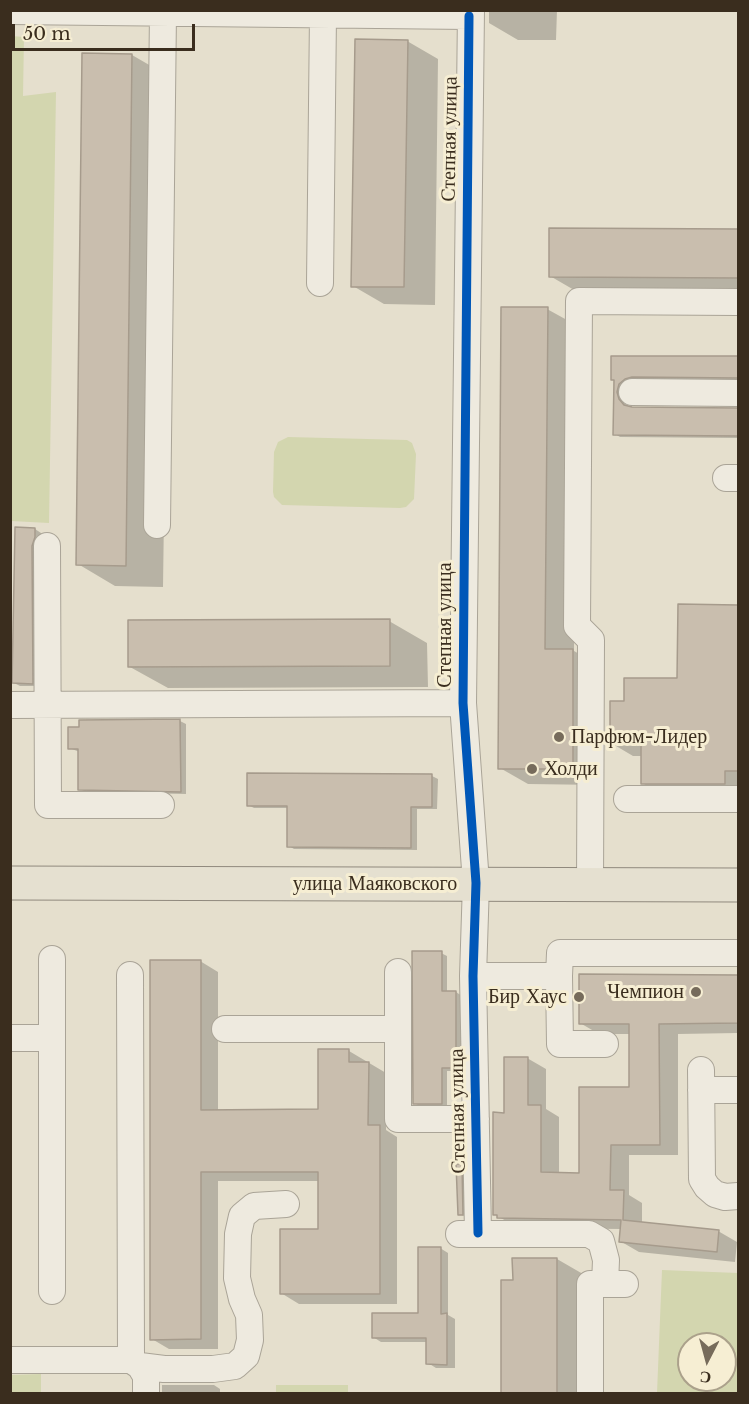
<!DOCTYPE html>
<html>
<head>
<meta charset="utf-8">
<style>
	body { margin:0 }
	#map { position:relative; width:749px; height:1404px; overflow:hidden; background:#e5dfcd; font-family:"Libre Baskerville",serif }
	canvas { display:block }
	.frame { position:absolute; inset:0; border:12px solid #3a2d1e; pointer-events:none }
	.north { position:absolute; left:677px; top:1332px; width:60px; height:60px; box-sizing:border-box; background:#f6eed3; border:2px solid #aba18b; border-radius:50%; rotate:186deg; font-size:16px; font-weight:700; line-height:24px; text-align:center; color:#3a2d1e }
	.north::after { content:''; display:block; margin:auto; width:21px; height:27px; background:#766b5b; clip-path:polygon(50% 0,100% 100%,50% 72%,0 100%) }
	.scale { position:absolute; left:12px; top:24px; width:183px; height:27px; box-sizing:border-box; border:3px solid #3a2d1e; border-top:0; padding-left:8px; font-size:18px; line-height:21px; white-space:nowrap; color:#3a2d1e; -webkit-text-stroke:4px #f6eed3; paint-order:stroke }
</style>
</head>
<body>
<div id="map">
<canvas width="749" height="1404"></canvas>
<div class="frame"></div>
<div class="north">С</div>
<div class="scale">50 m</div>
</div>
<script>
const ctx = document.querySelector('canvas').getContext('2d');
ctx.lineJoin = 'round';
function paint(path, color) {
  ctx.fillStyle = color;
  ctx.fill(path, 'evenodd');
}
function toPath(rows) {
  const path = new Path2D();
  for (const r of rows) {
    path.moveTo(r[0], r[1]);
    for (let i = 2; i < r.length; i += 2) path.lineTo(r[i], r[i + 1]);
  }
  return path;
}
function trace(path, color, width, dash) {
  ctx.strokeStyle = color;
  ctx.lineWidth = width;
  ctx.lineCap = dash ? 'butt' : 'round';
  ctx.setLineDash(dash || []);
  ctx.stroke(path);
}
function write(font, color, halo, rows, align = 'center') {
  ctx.font = font + ' "Libre Baskerville",serif';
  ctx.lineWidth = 6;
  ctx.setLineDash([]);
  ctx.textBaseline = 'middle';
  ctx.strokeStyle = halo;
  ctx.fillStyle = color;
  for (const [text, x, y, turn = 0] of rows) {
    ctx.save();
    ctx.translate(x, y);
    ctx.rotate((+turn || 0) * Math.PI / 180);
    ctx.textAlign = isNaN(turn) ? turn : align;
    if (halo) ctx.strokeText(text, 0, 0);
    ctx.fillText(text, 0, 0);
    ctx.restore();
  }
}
paint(toPath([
	[11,36,24,37,23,96,56,92,49,523,11,521],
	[288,437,407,440,412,443,416,454,414,499,406,507,400,508,282,505,274,497,273,492,274,452,278,442],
	[662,1270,738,1273,738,1393,657,1393],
	[689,1344,725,1344,725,1380,689,1380],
	[41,1374,41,1393,11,1393,11,1375],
	[276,1385,348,1385,348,1393,276,1393]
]), '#d3d6af');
paint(toPath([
	[489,10,557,10,556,40,518,40,489,23],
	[407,41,438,59,435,305,384,304,353,286],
	[132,55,170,77,163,587,115,586,78,564],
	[550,229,738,230,738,295,581,294,550,276],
	[547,309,576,325,574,651,602,667,601,785,528,784,500,768],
	[612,357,738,358,738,380,639,379,622,396,624,403,631,408,738,409,738,438,620,437,615,434,615,381],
	[16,529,35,529,41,533,38,686,20,686,14,683],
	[679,606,738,606,738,795,664,795,642,783,643,756,633,756,611,743,625,703,679,680],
	[389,621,427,643,428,687,168,688,130,667],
	[80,721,180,721,186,724,186,794,86,792,80,789,80,752,69,748,80,729],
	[432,776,438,779,437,809,417,809,417,850,294,849,289,846,289,808,254,808,248,805],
	[441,953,447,956,447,992,456,992,462,996,462,1071,447,1071,447,1106,420,1106,414,1103],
	[200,961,218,972,218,1111,320,1111,349,1051,386,1073,386,1130,397,1137,397,1304,299,1304,281,1293,320,1231,320,1181,218,1181,218,1349,169,1349,152,1339],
	[580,976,738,976,738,1033,678,1034,678,1155,629,1155,629,1195,642,1203,642,1223,718,1231,737,1242,735,1262,639,1252,620,1241,621,1229,518,1228,494,1214,505,1114,527,1058,546,1069,546,1109,559,1117,559,1174,580,1174,631,1088,631,1034,599,1034,580,1023],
	[461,1165,467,1169,466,1217,460,1214],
	[440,1248,448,1253,448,1315,455,1319,455,1368,436,1368,428,1363,428,1342,381,1342,373,1337,419,1315],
	[557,1259,595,1281,595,1394,503,1394,514,1281],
	[162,1385,214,1385,220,1389,220,1394,162,1394]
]), '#0003');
const building = toPath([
	[355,39,408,40,404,287,351,287,355,39],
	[82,53,132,54,126,566,76,565,82,53],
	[549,228,738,229,738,278,549,277,549,228],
	[501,307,548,307,545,649,573,649,573,769,498,769,501,307],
	[611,356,738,356,738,378,632,377,625,379,619,384,617,392,619,399,624,405,632,407,738,408,738,436,613,435,614,380,611,380,611,356],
	[15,527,35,528,35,537,32,546,33,684,12,683,15,527],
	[678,604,738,605,738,771,725,771,725,784,641,784,641,744,610,744,610,701,624,701,624,678,677,678,678,604],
	[390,619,390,666,128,667,128,620,390,619],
	[180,719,181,792,78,790,78,749,68,749,68,727,79,727,79,720,180,719],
	[247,773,432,774,432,807,411,807,411,848,287,847,287,806,247,806,247,773],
	[412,951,442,951,442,991,456,991,456,1068,442,1068,442,1104,413,1104,412,951],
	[150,960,201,960,201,1110,318,1109,318,1049,349,1049,349,1062,369,1062,368,1125,380,1125,380,1294,280,1294,280,1229,318,1229,318,1172,201,1172,201,1339,150,1340,150,960],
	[579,974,738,975,738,1023,659,1024,660,1145,611,1145,610,1190,624,1190,623,1220,719,1230,717,1252,619,1242,621,1220,497,1218,497,1215,493,1215,493,1112,504,1113,504,1057,528,1057,528,1105,541,1105,541,1172,579,1173,579,1087,629,1087,629,1024,579,1024,579,974],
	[456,1164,462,1164,463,1215,458,1215,456,1164],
	[418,1247,441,1247,441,1314,447,1313,447,1365,426,1364,426,1338,372,1338,372,1313,418,1313,418,1247],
	[512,1258,557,1258,557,1394,501,1394,501,1280,513,1280,512,1258]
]);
paint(building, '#c9beae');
trace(building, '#a69b8c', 1.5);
const minor = toPath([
	[471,10,463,703,476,883,473,976,478,1233],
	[10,11,469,16],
	[320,283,323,15],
	[632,392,738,393],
	[726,478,738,478],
	[157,525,163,13],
	[47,546,48,805,161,805],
	[10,705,463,703],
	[627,799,738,799],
	[590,885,591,640,577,626,579,301,738,302],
	[398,972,398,1029],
	[130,975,131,1360],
	[473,976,559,976,560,953,738,953],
	[559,976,560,1044,605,1044],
	[225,1029,398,1029,398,1119,476,1119],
	[10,1038,52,1038,52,959],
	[701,1070,702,1179,707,1187,715,1194,725,1197,738,1196],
	[701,1090,738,1090],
	[459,1234,589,1234,601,1241,606,1260,605,1284],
	[52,1291,52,1038],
	[10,1360,131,1360,140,1366,146,1376,146,1394],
	[140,1366,164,1369,213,1369,235,1366,246,1356,250,1340,249,1315,242,1299,237,1278,238,1234,242,1216,254,1206,286,1204],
	[590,1394,590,1284,625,1284]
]);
const major = toPath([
	[10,883,738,885]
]);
trace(minor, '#aaa497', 28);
trace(major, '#90897d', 35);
trace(minor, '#eeeadf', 26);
trace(major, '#e5e0d0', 33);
trace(toPath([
	[469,16,463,703,476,883,473,976,478,1233]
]), '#0057b8', 9);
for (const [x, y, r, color] of [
	[559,737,6,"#766b5b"],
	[532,769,6,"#766b5b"],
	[696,992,6,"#766b5b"],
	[579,997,6,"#766b5b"]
]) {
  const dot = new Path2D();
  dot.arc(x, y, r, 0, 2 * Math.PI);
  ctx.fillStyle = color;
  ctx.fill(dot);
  trace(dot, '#f6eed3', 2);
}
write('20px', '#3a2d1e', '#f6eed3', [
	["Степная улица",450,139,-89],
	["Степная улица",445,625,-90],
	["улица Маяковского",375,884],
	["Степная улица",458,1111,-91]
]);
write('20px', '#3a2d1e', '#f6eed3', [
	["Парфюм-Лидер",571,737],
	["Холди",544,769],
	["Чемпион",684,992,"right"],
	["Бир Хаус",567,997,"right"]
], 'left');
</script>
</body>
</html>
